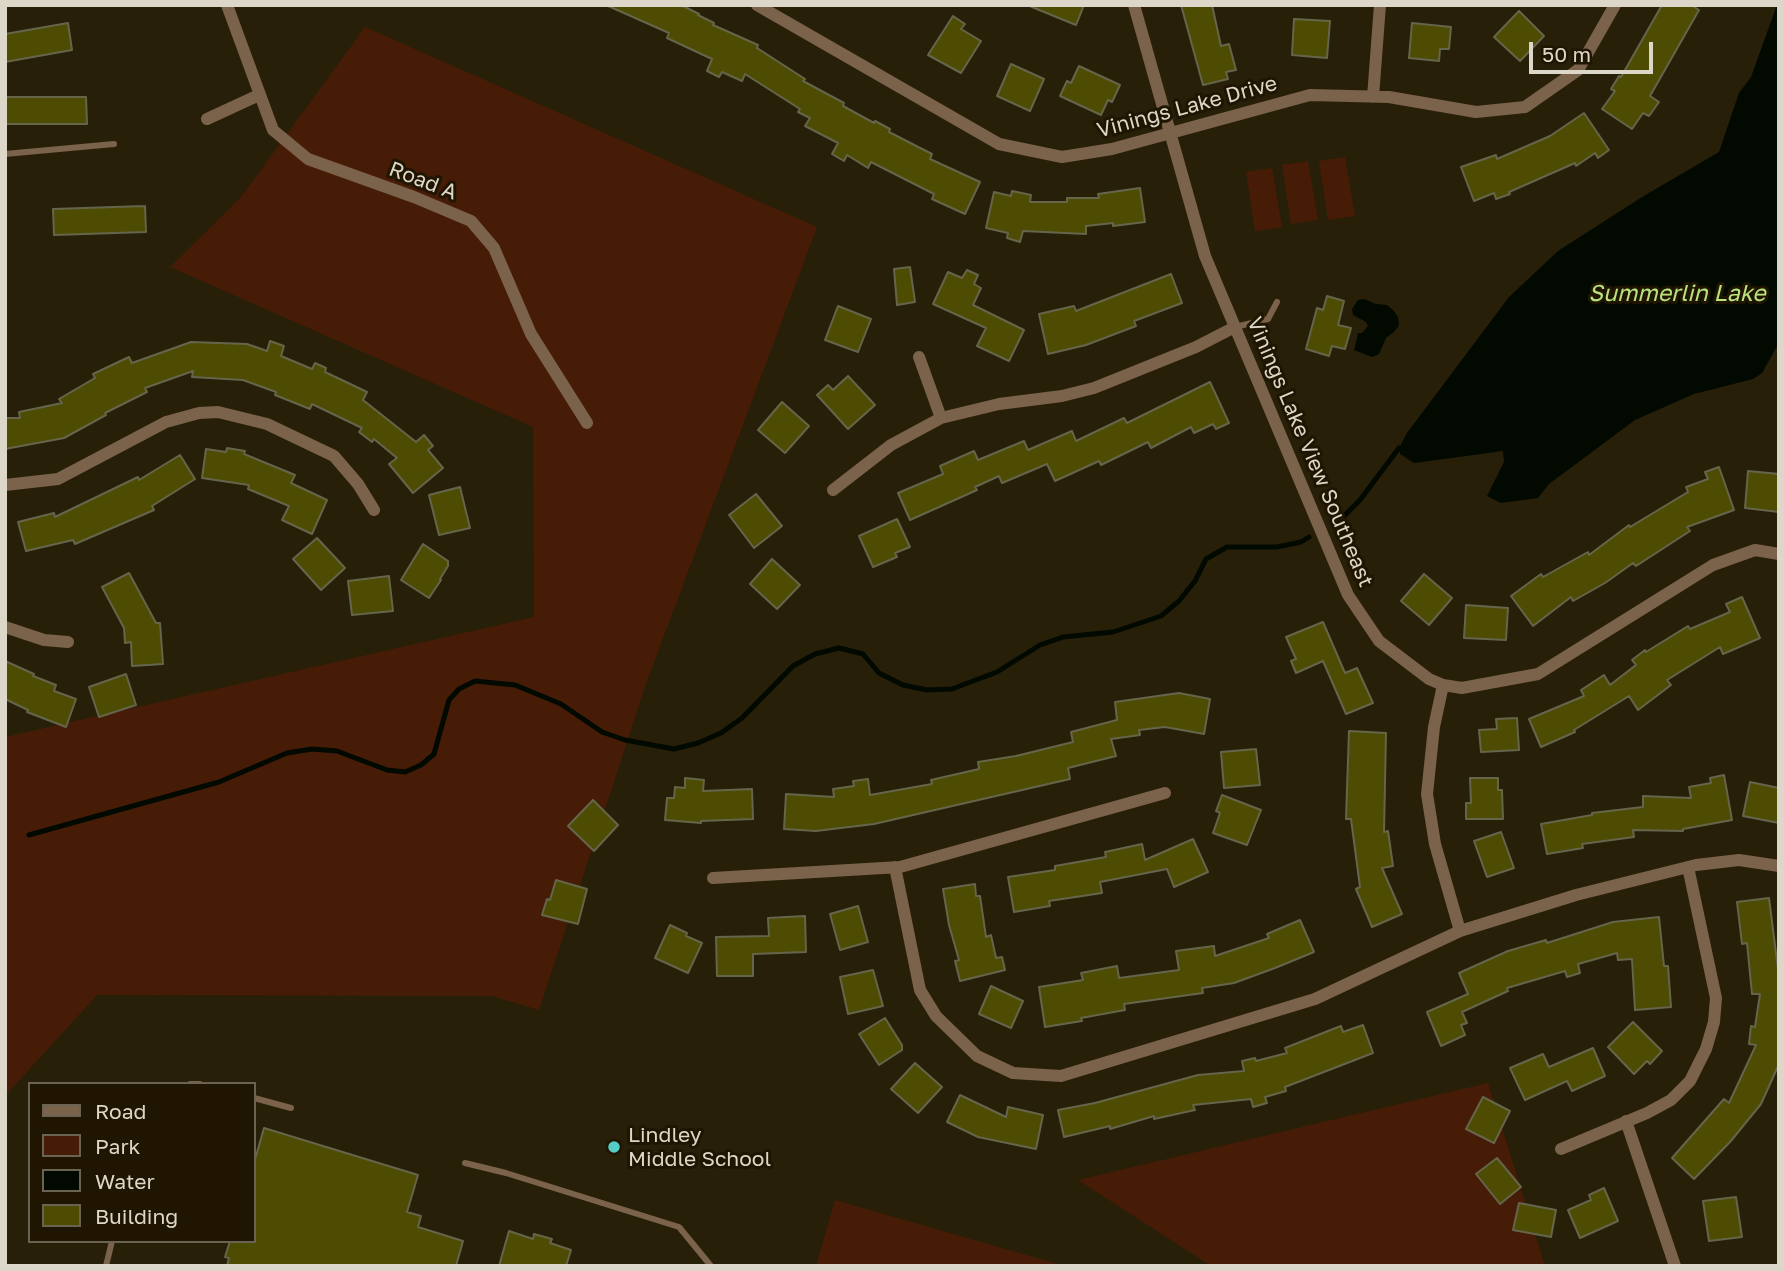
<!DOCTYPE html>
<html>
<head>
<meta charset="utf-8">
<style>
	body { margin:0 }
	#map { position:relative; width:1784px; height:1271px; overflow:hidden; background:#281f08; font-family:"Golos Text",sans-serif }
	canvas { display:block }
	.frame { position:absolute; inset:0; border:7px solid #ddd7c9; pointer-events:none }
	.legend { position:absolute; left:28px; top:1082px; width:228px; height:161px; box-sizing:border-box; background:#1f1501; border:2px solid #6b6351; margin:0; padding:9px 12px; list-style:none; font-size:21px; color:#ddd7c9 }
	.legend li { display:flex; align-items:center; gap:14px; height:35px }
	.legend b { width:35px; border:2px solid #6b6351 }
	.scale { position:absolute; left:1529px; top:42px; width:124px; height:32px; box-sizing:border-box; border:4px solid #ddd7c9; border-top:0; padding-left:9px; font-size:21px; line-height:24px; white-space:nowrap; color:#ddd7c9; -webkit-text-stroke:5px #1f1501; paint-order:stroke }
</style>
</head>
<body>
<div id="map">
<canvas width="1784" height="1271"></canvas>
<div class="frame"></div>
<ul class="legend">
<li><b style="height:9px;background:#7b624a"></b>Road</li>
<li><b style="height:19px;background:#461c07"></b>Park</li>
<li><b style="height:19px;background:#020900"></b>Water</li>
<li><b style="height:19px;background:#4e4b03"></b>Building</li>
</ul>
<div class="scale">50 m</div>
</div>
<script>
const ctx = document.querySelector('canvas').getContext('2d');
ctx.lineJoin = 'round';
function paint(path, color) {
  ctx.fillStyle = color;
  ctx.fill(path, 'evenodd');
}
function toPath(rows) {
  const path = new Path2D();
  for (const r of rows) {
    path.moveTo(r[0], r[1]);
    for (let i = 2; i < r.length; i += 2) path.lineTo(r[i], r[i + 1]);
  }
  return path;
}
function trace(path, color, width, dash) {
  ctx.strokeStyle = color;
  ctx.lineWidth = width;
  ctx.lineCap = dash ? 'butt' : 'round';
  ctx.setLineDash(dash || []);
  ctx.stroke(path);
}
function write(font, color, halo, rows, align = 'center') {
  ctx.font = font + ' "Golos Text",sans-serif';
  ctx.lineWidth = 6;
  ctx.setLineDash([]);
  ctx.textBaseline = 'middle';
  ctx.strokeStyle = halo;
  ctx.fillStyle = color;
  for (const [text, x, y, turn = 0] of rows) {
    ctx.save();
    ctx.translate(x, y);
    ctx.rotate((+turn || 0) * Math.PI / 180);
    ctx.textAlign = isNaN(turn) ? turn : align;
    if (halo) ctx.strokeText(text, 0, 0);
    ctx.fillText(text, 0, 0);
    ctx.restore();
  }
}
paint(toPath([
	[365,27,817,227,647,681,539,1010,492,996,97,995,5,1096,5,737,534,617,533,427,170,267,241,197],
	[1345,157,1355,216,1328,220,1319,161],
	[1308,161,1318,220,1291,224,1282,165],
	[1272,168,1282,227,1255,231,1246,172],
	[1488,1083,1545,1266,1211,1266,1078,1180],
	[835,1200,1061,1265,1061,1266,816,1266]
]), '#461c07');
paint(toPath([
	[1777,5,1779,343,1762,373,1753,379,1694,394,1635,420,1549,484,1538,498,1501,503,1487,496,1504,462,1503,451,1414,463,1400,454,1399,448,1407,433,1509,297,1558,251,1642,197,1719,152,1739,93,1751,77],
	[1364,299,1376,304,1387,305,1393,310,1398,317,1399,325,1395,331,1386,338,1379,354,1372,357,1354,350,1358,333,1362,333,1368,326,1366,322,1353,315,1352,309,1358,300]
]), '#020900');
trace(toPath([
	[1343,517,1360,500,1399,448],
	[29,835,219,782,287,753,312,749,337,751,387,770,405,772,421,765,434,754,449,700,459,689,475,681,515,685,561,704,602,732,625,740,674,749,698,743,721,733,742,718,793,666,815,654,839,648,863,654,879,673,903,685,927,690,952,689,997,672,1040,645,1063,637,1113,632,1161,616,1179,601,1195,581,1206,559,1227,547,1277,547,1301,542,1309,537]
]), '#020900', 5);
const building = toPath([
	[606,5,681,5,699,14,698,15,714,23,713,25,758,45,757,48,805,79,803,81,844,103,843,106,874,123,875,121,890,129,889,132,932,154,930,159,980,182,965,214,932,199,934,194,871,162,868,168,847,155,844,161,832,154,838,143,805,126,810,118,798,112,800,109,745,74,742,81,722,72,719,77,707,71,712,59,667,38,669,33,606,5],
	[1027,5,1084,5,1076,25,1027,5],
	[1181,5,1212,5,1221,46,1229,44,1236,70,1226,72,1228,79,1203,85,1181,5],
	[1662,5,1691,5,1699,10,1650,96,1659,102,1649,116,1643,113,1632,129,1602,109,1615,91,1611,89,1619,76,1621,77,1662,5],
	[1519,11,1544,36,1520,61,1494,37,1519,11],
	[953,16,965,24,961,29,981,41,961,73,928,55,953,16],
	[1294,19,1330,21,1327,58,1292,55,1294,19],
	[68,23,72,50,5,62,5,34,68,23],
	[1412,23,1451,27,1449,49,1440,49,1439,61,1409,58,1412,23],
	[1011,64,1044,79,1030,111,997,96,1011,64],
	[1079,66,1120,85,1112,102,1108,100,1101,115,1060,96,1067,81,1071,83,1079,66],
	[5,97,86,97,87,124,5,124,5,97],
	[1584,113,1609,150,1598,158,1595,153,1576,166,1575,163,1509,192,1510,194,1496,199,1494,193,1474,201,1461,167,1496,155,1497,159,1550,136,1584,113],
	[1140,188,1145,222,1113,226,1113,223,1086,226,1086,234,1023,231,1020,242,1007,238,1008,233,986,228,994,192,1011,196,1012,191,1031,195,1030,202,1067,202,1067,198,1099,198,1098,194,1140,188],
	[145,206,146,232,54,235,53,209,145,206],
	[910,267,915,302,897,305,894,269,910,267],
	[967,270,978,275,974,284,981,288,973,305,1024,330,1009,361,977,346,986,328,933,304,948,272,962,278,967,270],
	[1171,274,1182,303,1134,321,1136,326,1086,345,1048,354,1039,314,1074,306,1076,311,1171,274],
	[1327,296,1344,301,1338,325,1351,328,1345,349,1332,346,1329,356,1306,349,1317,308,1323,310,1327,296],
	[838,306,871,319,858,352,825,340,838,306],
	[270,341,284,346,281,356,312,369,315,363,326,368,325,372,367,392,363,400,416,442,424,435,433,446,428,450,443,468,413,493,389,464,397,458,374,439,372,442,359,432,362,428,312,404,310,409,275,395,276,392,243,380,192,377,193,371,145,388,147,392,105,413,106,415,64,438,5,449,5,418,20,418,19,412,62,403,59,399,95,378,93,374,129,357,132,363,191,342,247,344,267,351,270,341],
	[848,376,875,405,848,429,817,395,828,385,833,390,848,376],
	[1210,382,1229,423,1216,429,1213,424,1194,433,1191,427,1151,448,1148,442,1101,465,1099,461,1055,481,1047,464,1002,483,999,476,975,487,977,490,910,520,898,493,943,474,940,466,974,451,978,460,1024,441,1028,450,1072,431,1076,441,1124,418,1127,423,1210,382],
	[782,402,809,426,785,453,758,430,782,402],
	[227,448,245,451,244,454,295,475,291,483,327,500,312,534,282,520,289,506,248,489,249,485,202,478,206,449,226,452,227,448],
	[180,455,195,479,152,506,154,510,75,544,73,540,26,551,18,522,54,513,55,517,138,477,139,480,180,455],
	[1719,467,1734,510,1687,527,1690,531,1636,566,1633,563,1605,583,1573,601,1571,597,1533,626,1511,596,1541,574,1543,577,1588,552,1589,555,1629,525,1630,527,1688,492,1686,487,1708,479,1705,472,1719,467],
	[1748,471,1779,474,1779,512,1745,508,1748,471],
	[460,487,470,528,439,535,429,495,460,487],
	[756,494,782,526,754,548,729,515,756,494],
	[897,519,910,547,895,553,897,557,873,567,859,536,897,519],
	[317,538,345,568,321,590,293,559,317,538],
	[423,544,448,561,448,566,440,579,441,580,429,598,401,580,423,544],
	[772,559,800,585,777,609,750,584,772,559],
	[129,573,156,623,160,623,163,664,132,666,131,642,125,643,124,628,102,587,129,573],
	[1424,574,1452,598,1429,625,1401,601,1424,574],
	[389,576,393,611,352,615,348,581,389,576],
	[1742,597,1760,638,1723,654,1720,647,1667,680,1671,685,1638,710,1629,696,1574,730,1575,732,1541,747,1529,719,1584,696,1581,690,1604,675,1610,685,1636,665,1632,660,1645,650,1646,652,1688,626,1690,629,1730,612,1726,604,1742,597],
	[1466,605,1508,608,1506,640,1464,638,1466,605],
	[1323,622,1345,673,1357,668,1373,703,1346,714,1323,661,1296,673,1291,661,1296,659,1286,637,1323,622],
	[5,661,34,674,33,676,56,685,54,691,76,699,66,727,27,712,28,710,5,699,5,661],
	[126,674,136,705,99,717,89,687,126,674],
	[1179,693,1210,699,1204,734,1165,727,1139,730,1140,735,1111,739,1116,756,1068,768,1070,779,874,824,816,831,784,829,786,794,834,797,833,789,854,786,853,781,868,779,870,795,932,784,931,780,979,769,978,762,1016,756,1073,742,1071,732,1117,720,1115,702,1179,693],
	[1517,718,1519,750,1481,752,1479,730,1497,729,1496,719,1517,718],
	[1349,731,1386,733,1384,832,1388,831,1393,866,1382,868,1402,914,1372,927,1356,889,1360,887,1351,819,1346,819,1349,731],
	[1256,749,1260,785,1224,788,1221,752,1256,749],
	[1724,775,1732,820,1683,829,1683,831,1633,830,1634,837,1582,844,1583,848,1547,854,1541,824,1592,815,1592,813,1643,807,1643,796,1691,798,1689,787,1711,783,1710,778,1724,775],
	[685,778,704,780,703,791,752,789,753,819,701,821,701,823,665,820,667,798,674,798,675,787,685,788,685,778],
	[1470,778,1498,778,1498,790,1502,790,1503,819,1466,819,1466,803,1471,803,1470,778],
	[1750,782,1779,788,1779,823,1743,816,1750,782],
	[1222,795,1261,810,1247,845,1213,833,1220,813,1216,811,1222,795],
	[593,800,618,825,594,851,568,826,593,800],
	[1501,832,1514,868,1487,877,1474,841,1501,832],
	[1193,839,1208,872,1174,887,1167,869,1100,882,1102,893,1049,901,1050,906,1014,912,1008,877,1055,870,1055,866,1106,857,1105,852,1142,844,1145,860,1193,839],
	[556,880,587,889,578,924,542,915,547,899,550,900,556,880],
	[975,884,976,896,980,896,986,937,991,935,996,958,1002,957,1005,970,960,981,955,961,959,960,949,925,943,889,975,884],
	[1769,898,1779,977,1779,1064,1761,1104,1730,1142,1694,1179,1672,1158,1724,1099,1729,1103,1756,1045,1749,1044,1751,1026,1755,1027,1760,994,1752,994,1747,943,1742,944,1737,902,1769,898],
	[858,906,868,942,840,950,830,914,858,906],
	[805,916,806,952,753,954,753,976,717,976,716,937,769,936,768,918,805,916],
	[1659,917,1664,966,1668,966,1671,1007,1635,1010,1632,959,1618,960,1617,953,1578,964,1580,973,1567,977,1565,971,1507,988,1508,991,1462,1012,1467,1023,1461,1025,1465,1035,1441,1046,1427,1012,1468,994,1459,973,1508,951,1546,940,1547,943,1613,922,1659,917],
	[1300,920,1314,952,1275,968,1234,983,1202,988,1203,993,1124,1004,1125,1010,1081,1018,1082,1021,1045,1027,1039,987,1083,980,1081,973,1117,966,1119,978,1179,970,1176,951,1214,946,1215,956,1269,938,1267,934,1300,920],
	[670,925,687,933,686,936,702,943,688,973,655,958,670,925],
	[873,970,883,1006,848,1014,840,977,873,970],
	[991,986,1023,1001,1011,1028,979,1014,991,986],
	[885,1018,902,1045,902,1050,879,1065,859,1034,885,1018],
	[1633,1022,1662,1051,1650,1064,1647,1061,1634,1074,1608,1047,1633,1022],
	[1363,1025,1373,1053,1285,1087,1286,1091,1265,1097,1267,1103,1253,1107,1251,1099,1193,1105,1195,1110,1154,1119,1154,1116,1110,1129,1110,1126,1064,1137,1058,1110,1095,1103,1198,1075,1244,1071,1242,1061,1255,1058,1256,1061,1287,1053,1285,1048,1328,1031,1341,1026,1343,1032,1363,1025],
	[1593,1048,1605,1076,1572,1091,1567,1081,1525,1100,1510,1068,1543,1054,1549,1067,1593,1048],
	[915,1063,942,1087,918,1113,891,1089,915,1063],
	[960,1095,1006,1117,1008,1107,1043,1115,1036,1149,978,1137,947,1122,960,1095],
	[1483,1097,1510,1111,1494,1143,1466,1129,1483,1097],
	[264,1128,418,1175,407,1212,421,1216,418,1227,463,1241,456,1266,227,1266,229,1258,225,1257,230,1241,254,1241,254,1163,264,1128],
	[1497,1158,1521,1187,1500,1204,1476,1174,1497,1158],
	[1604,1188,1618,1221,1580,1238,1568,1210,1591,1200,1589,1195,1604,1188],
	[1736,1197,1742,1237,1709,1241,1703,1201,1736,1197],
	[1519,1203,1556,1210,1551,1237,1513,1230,1519,1203],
	[509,1231,533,1239,534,1234,552,1239,550,1243,571,1250,566,1266,499,1266,509,1231]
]);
paint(building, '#4e4b03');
trace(building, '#65654b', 2);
trace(toPath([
	[5,154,114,144],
	[1235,327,1268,319,1277,302],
	[190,1084,200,1084],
	[254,1098,291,1108],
	[465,1163,506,1173,679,1227,711,1266],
	[106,1266,112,1241]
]), '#7b624a', 6);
trace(toPath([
	[227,5,273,130,308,159,414,197,471,221,494,248,531,334,587,423],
	[757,5,999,144,1062,157,1112,149,1310,95,1389,97,1476,112,1525,107,1578,70,1615,5],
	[1134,5,1205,256,1348,595,1379,641,1429,679,1443,685,1462,688,1538,674,1713,565,1755,550,1779,554],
	[1373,97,1380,5],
	[207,119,259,95],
	[919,357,941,418],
	[5,485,58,479,166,422,199,413,218,412,267,424,334,456,358,484,374,510],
	[833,490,891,445,941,418,999,404,1062,396,1094,388,1196,347,1235,327],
	[5,627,44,640,68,642],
	[1443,685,1434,727,1427,794,1435,844,1460,931],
	[895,867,920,990,936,1016,977,1056,1013,1073,1061,1076,1315,999,1460,931,1576,895,1696,865,1739,860,1779,866],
	[713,878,900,867,1165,793],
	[1626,1121,1675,1266],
	[1561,1149,1647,1113,1671,1100,1690,1081,1706,1049,1714,1022,1716,998,1688,867]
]), '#7b624a', 12);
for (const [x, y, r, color] of [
	[614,1147,7,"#54cdc7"]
]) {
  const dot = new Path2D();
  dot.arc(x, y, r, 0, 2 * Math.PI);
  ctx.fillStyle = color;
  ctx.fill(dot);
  trace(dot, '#1f1501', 2.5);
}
write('21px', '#ddd7c9', '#1f1501', [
	["Vinings Lake Drive",1187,107,-15],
	["Road A",423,181,21],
	["Vinings Lake View Southeast",1310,452,67]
]);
write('21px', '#ddd7c9', '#1f1501', [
	["Lindley",628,1135],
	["Middle School",628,1159]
], 'left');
write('italic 23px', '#b8e27e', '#1f1501', [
	["Summerlin Lake",1677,294]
]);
</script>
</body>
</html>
